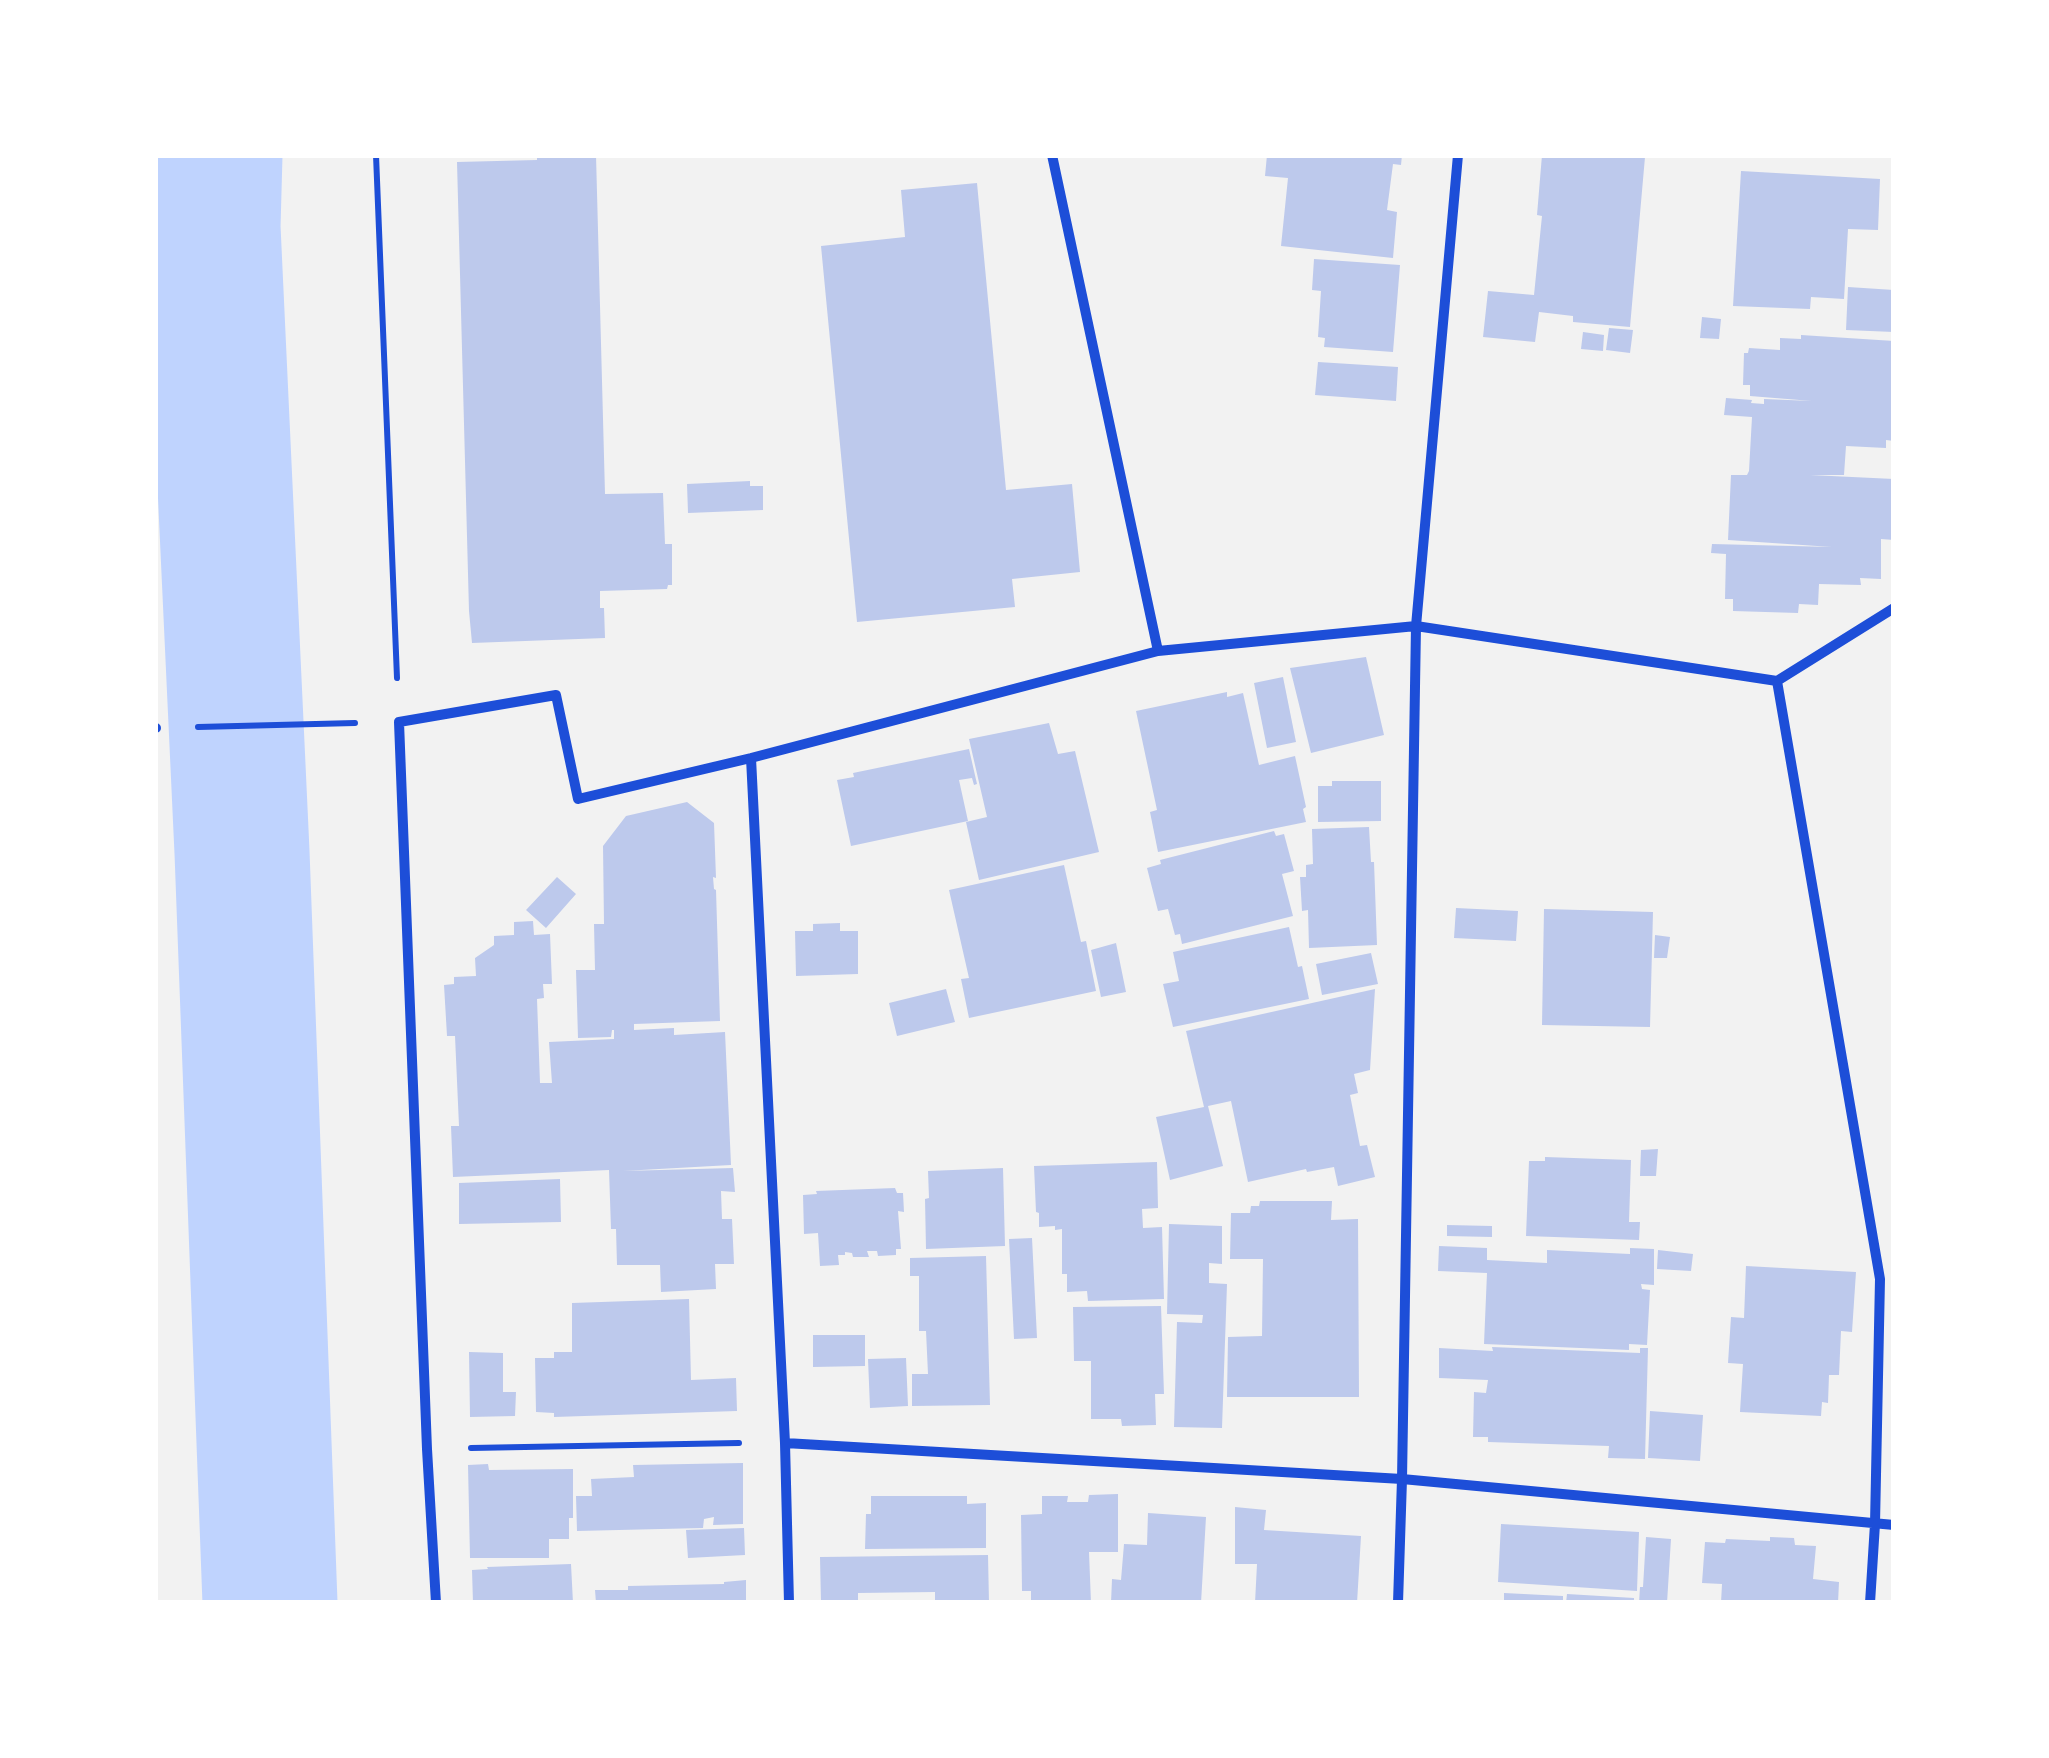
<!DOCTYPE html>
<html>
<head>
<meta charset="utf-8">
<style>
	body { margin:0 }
	#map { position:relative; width:2049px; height:1758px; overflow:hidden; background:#f2f2f2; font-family:Arial,sans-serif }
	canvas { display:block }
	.frame { position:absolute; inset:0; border:158px solid #fff; pointer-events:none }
</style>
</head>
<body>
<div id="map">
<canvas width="2049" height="1758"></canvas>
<div class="frame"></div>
</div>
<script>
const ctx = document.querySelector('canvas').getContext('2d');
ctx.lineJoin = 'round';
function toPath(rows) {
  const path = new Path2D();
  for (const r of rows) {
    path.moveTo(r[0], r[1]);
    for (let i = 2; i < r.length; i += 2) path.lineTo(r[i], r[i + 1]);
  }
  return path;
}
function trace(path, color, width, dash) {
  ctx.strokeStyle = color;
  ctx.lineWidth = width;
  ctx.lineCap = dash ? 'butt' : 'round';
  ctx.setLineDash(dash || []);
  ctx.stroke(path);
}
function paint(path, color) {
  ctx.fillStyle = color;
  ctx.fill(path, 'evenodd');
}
trace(toPath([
	[215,155,213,227,242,852,270,1603]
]), '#bfd3fe', 135);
paint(toPath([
	[537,155,596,155,605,494,663,493,665,544,672,544,672,585,668,585,667,589,600,591,600,608,604,608,605,638,472,643,469,611,457,162,537,160],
	[1267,155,1402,155,1401,165,1393,164,1387,210,1397,212,1393,258,1281,246,1288,178,1265,176],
	[1542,155,1645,157,1630,327,1573,322,1573,316,1539,312,1535,342,1483,337,1488,291,1534,295,1542,216,1537,215],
	[1741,171,1880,179,1878,230,1848,229,1844,299,1811,297,1810,309,1733,306],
	[977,183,1006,490,1072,484,1080,572,1012,579,1015,607,857,622,821,246,905,237,901,190],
	[1314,259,1400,265,1393,352,1324,347,1325,338,1318,337,1321,291,1312,290],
	[1848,287,1894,290,1894,332,1846,330],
	[1702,317,1721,319,1719,339,1700,338],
	[1609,328,1633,330,1630,353,1606,350],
	[1583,332,1604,335,1603,351,1581,349],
	[1801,335,1894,341,1894,441,1886,440,1886,448,1846,446,1844,475,1810,475,1894,479,1894,540,1881,539,1881,579,1860,578,1861,585,1819,584,1818,605,1799,604,1798,613,1733,611,1733,599,1725,599,1726,554,1711,553,1712,544,1832,547,1728,540,1731,475,1747,475,1749,471,1752,417,1724,415,1726,398,1752,400,1751,403,1764,404,1764,399,1812,401,1750,396,1750,385,1743,385,1744,353,1748,353,1749,348,1780,350,1780,338,1801,339],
	[1318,362,1398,367,1396,401,1315,395],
	[750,481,750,486,763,486,763,510,688,513,687,484],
	[1366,657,1384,735,1311,753,1290,668],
	[1283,677,1296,742,1267,748,1254,683],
	[1227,692,1227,697,1243,693,1259,765,1295,756,1306,807,1303,809,1306,822,1158,852,1150,812,1157,810,1136,711],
	[1049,723,1058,754,1075,751,1099,852,979,880,966,822,987,817,969,739],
	[969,749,977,784,974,785,972,778,959,780,968,821,851,846,837,780,854,777,853,773],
	[1332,781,1381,781,1381,821,1318,822,1318,786,1332,786],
	[687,802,714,823,716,878,713,877,714,889,716,890,720,1021,634,1024,634,1030,674,1028,674,1035,725,1032,731,1165,623,1171,733,1168,735,1192,721,1191,722,1219,732,1219,734,1264,715,1264,716,1289,661,1292,660,1265,617,1265,616,1229,611,1229,609,1170,453,1177,451,1126,459,1126,455,1036,447,1036,444,985,454,984,454,977,476,976,475,958,494,945,494,936,514,935,514,922,533,921,534,935,550,934,552,984,543,984,544,998,537,999,540,1083,552,1083,549,1042,614,1039,614,1030,612,1030,611,1037,578,1038,576,970,595,970,594,924,604,924,603,846,626,816],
	[1369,827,1371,862,1374,862,1377,945,1309,948,1308,910,1302,911,1300,877,1306,877,1306,865,1313,864,1312,829],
	[1274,831,1276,836,1284,834,1294,871,1282,874,1293,916,1182,944,1180,934,1175,935,1168,909,1158,911,1147,868,1161,864,1160,860],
	[1064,865,1081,942,1086,941,1096,991,969,1018,961,979,969,978,949,890],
	[557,877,576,894,546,928,526,910],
	[1456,908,1518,911,1516,941,1454,938],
	[1544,909,1653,912,1650,1027,1542,1025],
	[840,923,840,931,858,931,858,974,796,976,795,931,813,931,813,924],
	[1289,927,1298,967,1302,966,1309,999,1173,1027,1163,984,1179,981,1173,952],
	[1655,935,1670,937,1667,958,1654,958],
	[1116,943,1126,992,1101,997,1091,950],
	[1371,953,1378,984,1322,995,1316,964],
	[946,989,955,1022,897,1036,889,1003],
	[1375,989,1370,1070,1354,1074,1358,1093,1350,1095,1360,1146,1367,1145,1375,1177,1338,1186,1334,1167,1307,1172,1306,1169,1248,1182,1231,1101,1208,1106,1223,1166,1170,1180,1156,1117,1204,1107,1186,1031],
	[1658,1149,1656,1176,1640,1176,1641,1150],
	[1545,1157,1631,1160,1629,1222,1640,1222,1639,1240,1526,1236,1529,1161,1545,1161],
	[1157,1162,1158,1208,1142,1209,1143,1228,1162,1227,1164,1299,1088,1301,1087,1291,1067,1292,1067,1274,1062,1274,1062,1229,1055,1230,1055,1226,1039,1227,1039,1213,1036,1212,1034,1166],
	[1003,1168,1005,1246,926,1249,925,1199,929,1198,928,1171],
	[560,1179,561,1222,459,1224,459,1183],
	[895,1188,897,1193,903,1193,904,1212,898,1211,901,1249,896,1249,896,1255,878,1256,877,1251,867,1251,869,1257,853,1257,852,1253,845,1252,845,1255,838,1255,839,1265,820,1266,818,1233,804,1234,803,1195,817,1194,816,1191],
	[1260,1201,1332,1201,1331,1220,1358,1219,1359,1397,1227,1397,1228,1337,1262,1336,1263,1259,1230,1259,1231,1213,1250,1213,1251,1206,1259,1206],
	[1169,1224,1222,1226,1222,1264,1209,1263,1209,1283,1227,1284,1222,1428,1174,1427,1177,1322,1202,1323,1203,1315,1167,1314],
	[1447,1225,1492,1226,1492,1237,1447,1236],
	[1032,1238,1037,1338,1014,1339,1009,1239],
	[1439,1246,1487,1248,1487,1260,1547,1263,1547,1250,1630,1254,1630,1248,1654,1249,1654,1285,1641,1284,1642,1289,1650,1290,1647,1345,1629,1344,1629,1350,1484,1344,1487,1273,1438,1271],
	[1658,1250,1693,1254,1691,1271,1657,1269],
	[986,1256,990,1405,912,1406,912,1374,928,1374,926,1331,919,1331,919,1276,910,1276,910,1258],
	[1746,1266,1856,1272,1852,1332,1841,1331,1839,1375,1829,1375,1828,1403,1822,1402,1821,1416,1740,1412,1743,1364,1728,1363,1731,1317,1744,1318],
	[689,1299,691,1380,736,1378,737,1411,554,1417,554,1413,536,1412,535,1358,554,1358,554,1352,572,1352,572,1303],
	[1161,1306,1164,1394,1155,1394,1156,1425,1122,1426,1121,1419,1091,1419,1091,1361,1074,1361,1073,1307],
	[813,1335,865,1335,865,1366,813,1367],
	[1492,1347,1640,1353,1640,1348,1648,1348,1645,1459,1608,1458,1609,1446,1488,1442,1488,1437,1473,1437,1474,1392,1486,1393,1488,1380,1439,1378,1439,1348,1493,1351],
	[469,1352,503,1353,503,1392,516,1392,515,1416,470,1417],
	[906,1358,908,1406,870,1408,868,1359],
	[1650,1411,1703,1415,1700,1461,1648,1458],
	[743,1463,743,1524,713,1525,714,1517,704,1519,703,1528,577,1531,576,1496,592,1496,591,1479,634,1477,633,1465],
	[488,1464,489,1470,573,1469,573,1518,569,1518,569,1539,549,1539,549,1558,470,1558,468,1465],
	[1118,1494,1118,1552,1089,1552,1091,1603,1031,1603,1031,1591,1022,1591,1021,1515,1042,1514,1042,1496,1068,1496,1067,1502,1088,1502,1089,1495],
	[871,1496,967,1496,967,1504,986,1503,986,1548,865,1549,866,1514,871,1514],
	[1235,1507,1266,1510,1264,1530,1361,1536,1357,1603,1255,1603,1257,1564,1235,1564],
	[1148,1513,1206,1517,1201,1603,1111,1603,1112,1579,1121,1580,1124,1544,1147,1545],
	[1501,1524,1639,1532,1637,1591,1498,1582],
	[744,1528,745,1555,688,1558,686,1530],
	[1646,1537,1671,1539,1667,1603,1639,1603,1640,1587,1643,1587],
	[1770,1537,1794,1538,1795,1545,1816,1546,1813,1579,1839,1582,1838,1603,1721,1603,1722,1584,1702,1583,1705,1542,1725,1543,1726,1539,1770,1541],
	[988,1555,989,1603,935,1603,935,1592,858,1593,858,1603,821,1603,820,1557],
	[571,1564,573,1603,473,1603,472,1570,488,1569,487,1567],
	[746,1580,746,1603,596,1603,595,1590,628,1590,628,1586,724,1584,724,1582],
	[1504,1593,1563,1596,1563,1603,1504,1603],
	[1567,1594,1634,1598,1634,1603,1566,1603]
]), '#bdc9ec');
trace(toPath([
	[376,155,397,678],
	[198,727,355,723],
	[471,1448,739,1443]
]), '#1d4ed8', 6);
trace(toPath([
	[1052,155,1158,651],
	[1777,681,1880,1279,1875,1524,1870,1603],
	[155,728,156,728],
	[751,758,785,1443,789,1603],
	[785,1443,1402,1479,1894,1525],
	[436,1603,427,1449,399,722,556,695,578,799,751,758,1158,651,1416,626,1777,681,1894,608],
	[1398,1603,1402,1479,1416,626,1458,155]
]), '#1d4ed8', 10);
</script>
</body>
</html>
